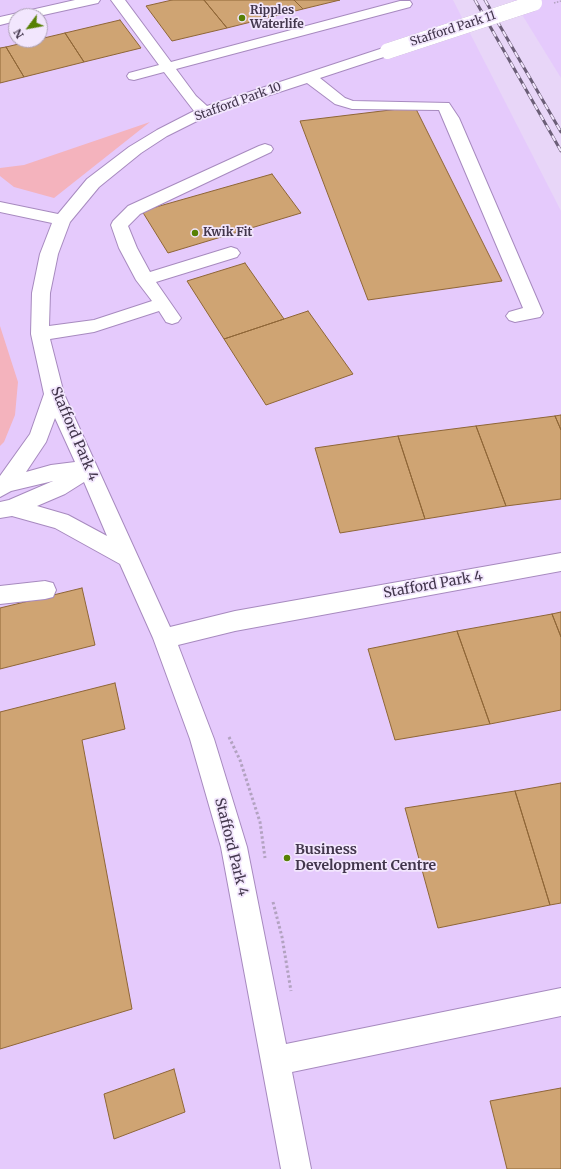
<!DOCTYPE html>
<html>
<head>
<meta charset="utf-8">
<style>
	body { margin:0 }
	#map { position:relative; width:561px; height:1169px; overflow:hidden; background:#e8d6f8; font-family:Merriweather,serif }
	canvas { display:block }
	.north { position:absolute; left:8px; top:8px; width:40px; height:40px; box-sizing:border-box; background:#f2e6fd; border:1px solid #aca0b6; border-radius:50%; rotate:238deg; font-size:11px; font-weight:700; line-height:16px; text-align:center; color:#42364c }
	.north::after { content:''; display:block; margin:auto; width:14px; height:18px; background:#578004; clip-path:polygon(50% 0,100% 100%,50% 72%,0 100%) }
</style>
</head>
<body>
<div id="map">
<canvas width="561" height="1169"></canvas>
<div class="north">N</div>
</div>
<script>
const ctx = document.querySelector('canvas').getContext('2d');
ctx.lineJoin = 'round';
function paint(path, color) {
  ctx.fillStyle = color;
  ctx.fill(path, 'evenodd');
}
function toPath(rows) {
  const path = new Path2D();
  for (const r of rows) {
    path.moveTo(r[0], r[1]);
    for (let i = 2; i < r.length; i += 2) path.lineTo(r[i], r[i + 1]);
  }
  return path;
}
function trace(path, color, width, dash) {
  ctx.strokeStyle = color;
  ctx.lineWidth = width;
  ctx.lineCap = dash ? 'butt' : 'round';
  ctx.setLineDash(dash || []);
  ctx.stroke(path);
}
function write(font, color, halo, rows, align = 'center') {
  ctx.font = font + ' Merriweather,serif';
  ctx.lineWidth = 3.5;
  ctx.setLineDash([]);
  ctx.textBaseline = 'middle';
  ctx.strokeStyle = halo;
  ctx.fillStyle = color;
  for (const [text, x, y, turn = 0] of rows) {
    ctx.save();
    ctx.translate(x, y);
    ctx.rotate((+turn || 0) * Math.PI / 180);
    ctx.textAlign = isNaN(turn) ? turn : align;
    if (halo) ctx.strokeText(text, 0, 0);
    ctx.fillText(text, 0, 0);
    ctx.restore();
  }
}
paint(toPath([
	[0,0,453,0,561,211,561,1169,0,1169],
	[16,16,40,16,40,40,16,40],
	[513,0,561,0,561,78]
]), '#e5cafc');
paint(toPath([
	[150,122,54,198,14,187,0,176,0,168,24,165],
	[0,326,18,382,15,415,4,442,0,446]
]), '#f4b3bd');
const building = toPath([
	[172,0,204,0,227,28,172,41,146,6,172,0],
	[204,0,294,0,303,9,227,28,204,0],
	[294,0,340,0,303,9,294,0],
	[120,20,141,48,84,62,65,33,120,20],
	[65,33,84,62,24,77,6,47,65,33],
	[6,47,24,77,0,83,0,48,6,47],
	[415,107,502,281,368,300,300,121,415,107],
	[272,174,301,213,168,253,142,211,272,174],
	[245,263,284,319,224,339,187,281,245,263],
	[308,311,353,374,266,405,224,339,308,311],
	[561,415,561,430,555,416,561,415],
	[555,416,561,430,561,499,506,506,476,426,555,416],
	[476,426,506,506,425,519,398,436,476,426],
	[398,436,425,519,340,533,315,448,398,436],
	[82,588,95,645,0,669,0,608,82,588],
	[561,612,561,637,552,614,561,612],
	[552,614,561,637,561,710,490,724,457,631,552,614],
	[457,631,490,724,395,740,368,649,457,631],
	[115,683,125,729,82,740,132,1009,0,1049,0,712,115,683],
	[561,783,561,903,550,905,515,791,561,783],
	[515,791,550,905,438,928,405,808,515,791],
	[174,1069,185,1112,114,1139,104,1094,174,1069],
	[561,1088,561,1169,507,1169,490,1101,561,1088]
]);
paint(building, '#cfa473');
trace(building, '#8f6637', 1);
const minor = toPath([
	[75,0,100,0,98,3,39,16,16,16,16,21,0,25,0,17,75,0],
	[111,0,125,0,171,62,400,1,410,1,412,4,410,7,176,69,196,96,207,106,383,48,393,48,395,51,393,54,320,78,345,98,353,101,449,103,459,118,543,313,540,317,515,322,509,320,506,316,509,312,523,308,439,110,352,109,335,104,307,83,209,115,167,136,141,153,99,187,70,222,58,254,50,293,49,326,94,320,152,301,136,280,119,248,111,225,113,221,128,206,259,146,265,144,271,146,273,149,271,152,140,214,128,226,137,248,150,272,231,247,237,249,240,253,237,257,156,282,181,318,178,322,172,324,166,322,159,311,94,332,50,339,64,394,170,627,235,611,561,553,561,571,235,631,178,645,214,739,247,847,286,1044,561,988,561,1016,292,1072,311,1169,281,1169,221,847,190,739,153,638,120,564,55,528,12,516,0,518,0,502,9,500,53,481,11,491,0,497,0,476,30,434,44,394,31,334,32,293,40,254,52,223,0,212,0,202,58,214,87,179,129,147,157,130,194,111,164,72,134,80,129,79,127,76,129,73,159,65,111,0],
	[55,418,75,462,51,465,26,472,46,442,55,418],
	[84,482,107,536,68,515,37,506,65,494,84,482],
	[45,581,53,583,56,590,53,597,45,599,0,604,0,586,45,581]
]);
trace(minor, '#a78abf', 2);
trace(toPath([
	[554,3,561,1]
]), '#b2a2c0', 1.5, [1.5, 1.5]);
trace(toPath([
	[229,737,240,760,260,822,265,858],
	[273,902,282,937,291,991]
]), '#b2a2c0', 3, [2.5, 2.5]);
paint(minor, '#fff');
const rail = toPath([
	[475,0,561,151],
	[485,0,561,132]
]);
trace(rail, '#6b5e77', 3);
trace(rail, '#f2e6fd', 2, [6]);
const minorBridge = toPath([
	[388,51,534,3]
]);
trace(minorBridge, '#a78abf', 16, []);
trace(minorBridge, '#fff', 16);
for (const [x, y, r, color] of [
	[242,18,4,"#578004"],
	[195,233,4,"#578004"],
	[287,858,4,"#578004"]
]) {
  const dot = new Path2D();
  dot.arc(x, y, r, 0, 2 * Math.PI);
  ctx.fillStyle = color;
  ctx.fill(dot);
  trace(dot, '#f2e6fd', 1.5);
}
write('bold 12px', '#42364c', '#f2e6fd', [
	["Ripples",250,11],
	["Waterlife",250,25],
	["Kwik Fit",203,233]
], 'left');
write('12px', '#42364c', '#f2e6fd', [
	["Stafford Park 11",453,29,-18],
	["Stafford Park 10",238,102,-20]
]);
write('14px', '#42364c', '#f2e6fd', [
	["Stafford Park 4",74,434,67],
	["Stafford Park 4",433,585,-10],
	["Stafford Park 4",231,847,76]
]);
write('bold 14px', '#42364c', '#f2e6fd', [
	["Business",295,850],
	["Development Centre",295,866]
], 'left');
</script>
</body>
</html>
